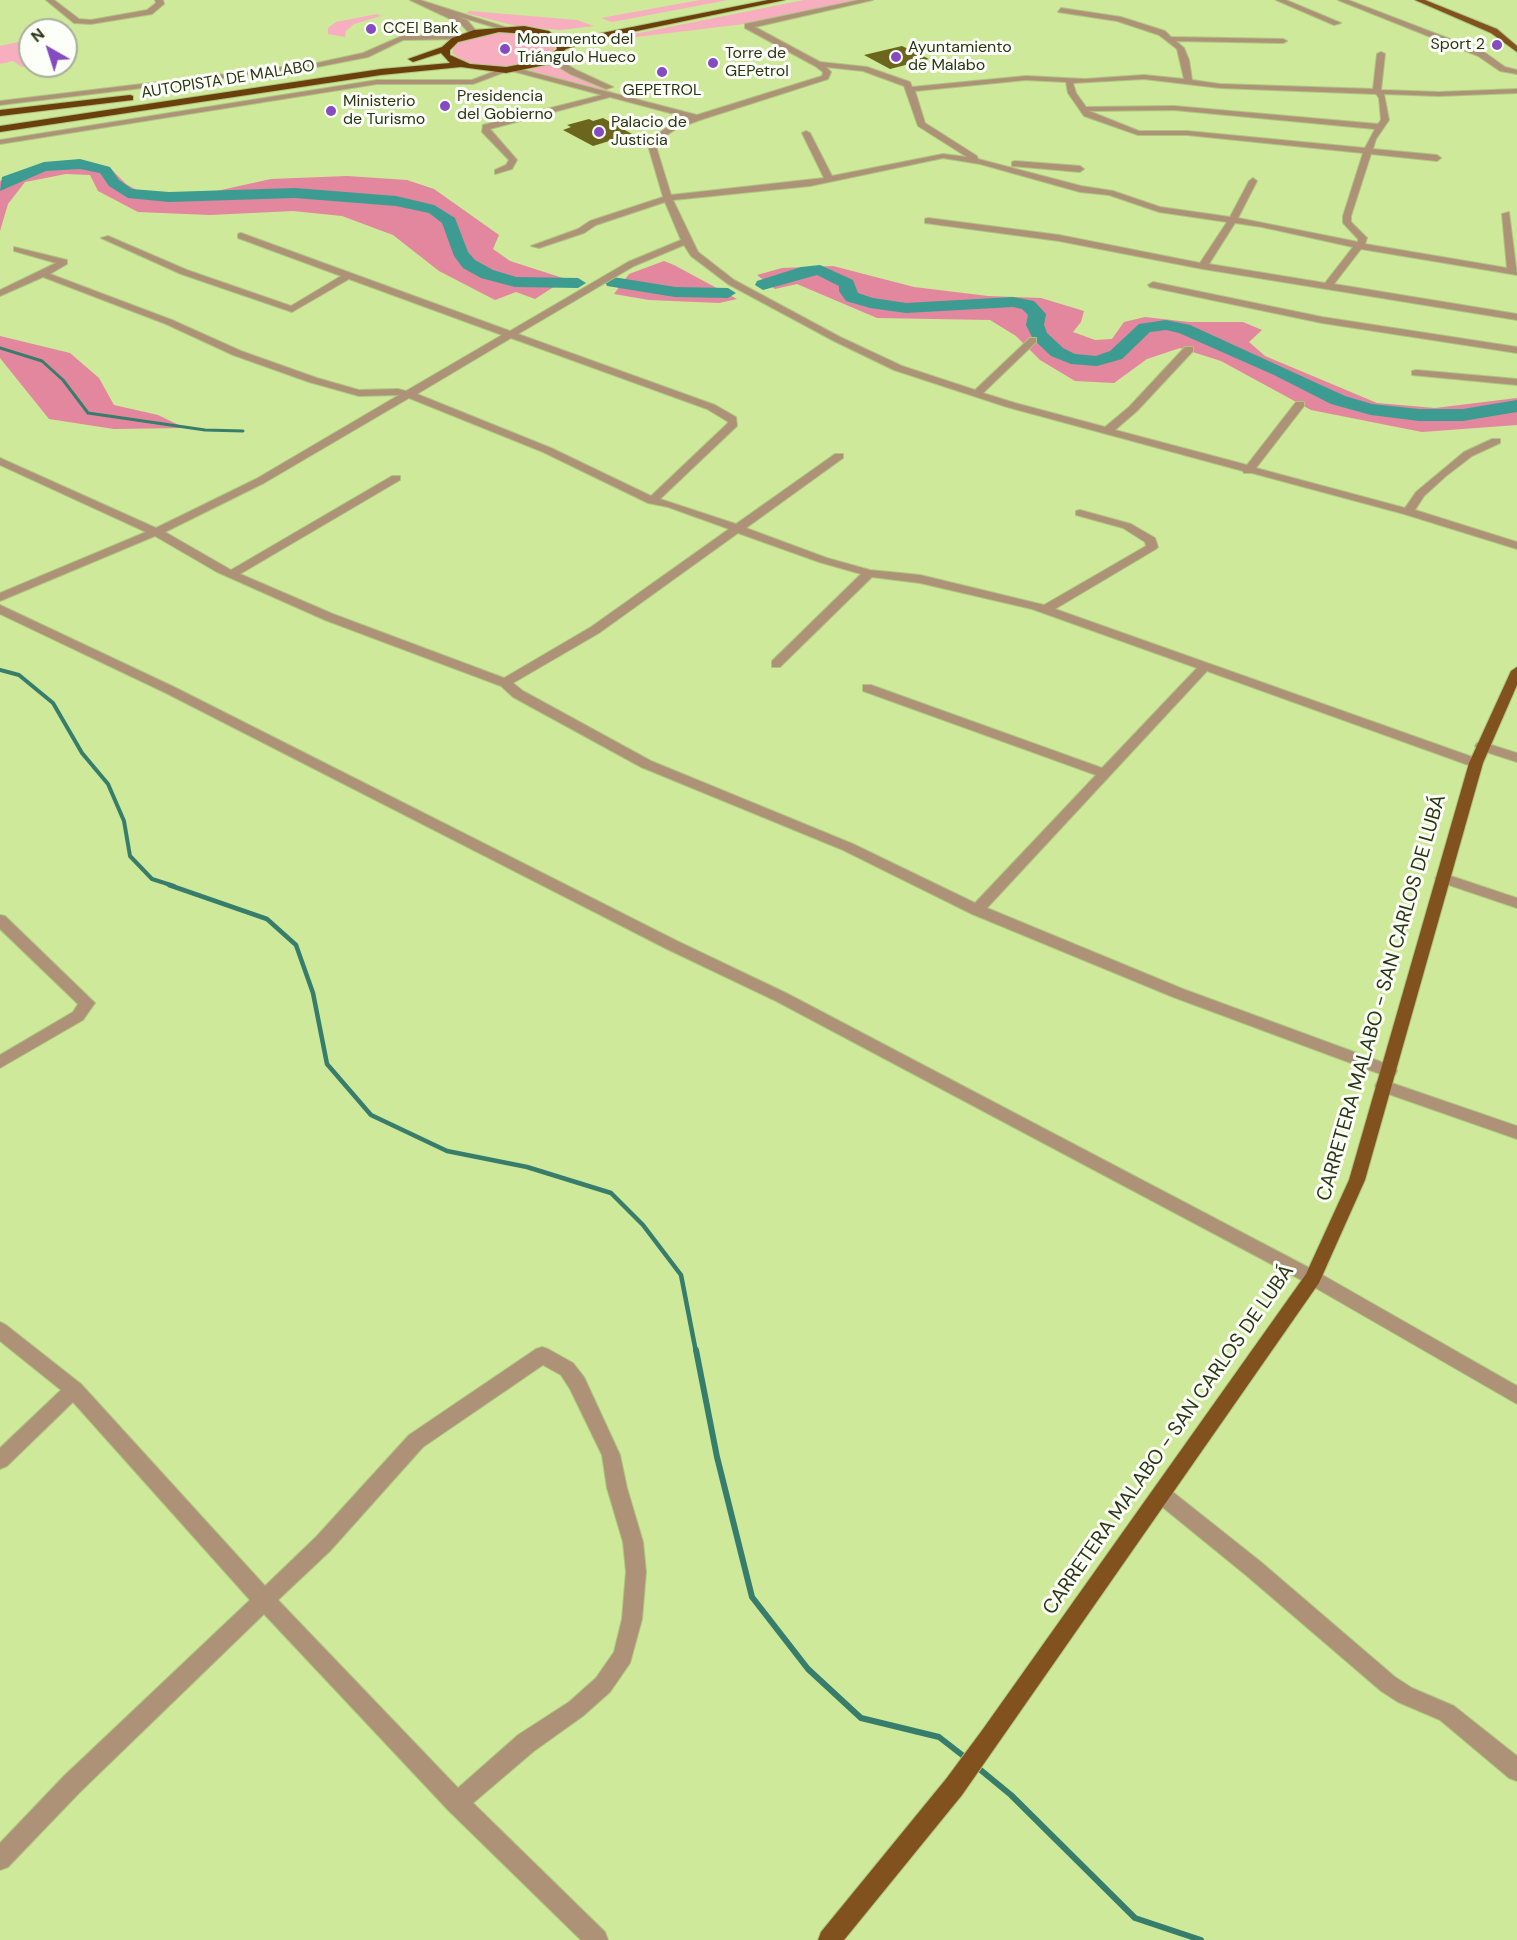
<!DOCTYPE html>
<html>
<head>
<meta charset="utf-8">
<style>
	body { margin:0 }
	#map { position:relative; width:1517px; height:1940px; overflow:hidden; background:#cde999; font-family:"DM Sans",sans-serif }
	canvas { display:block }
	.north { position:absolute; left:18px; top:18px; width:60px; height:60px; box-sizing:border-box; background:#fcfff7; border:2px solid #a8ae9d; border-radius:50%; rotate:321deg; font-size:16px; font-weight:700; line-height:24px; text-align:center; color:#2b3515 }
	.north::after { content:''; display:block; margin:auto; width:21px; height:27px; background:#874bc1; clip-path:polygon(50% 0,100% 100%,50% 72%,0 100%) }
</style>
</head>
<body>
<div id="map">
<canvas width="1517" height="1940"></canvas>
<div class="north">N</div>
</div>
<script>
const ctx = document.querySelector('canvas').getContext('2d');
ctx.lineJoin = 'round';
function paint(path, color) {
  ctx.fillStyle = color;
  ctx.fill(path, 'evenodd');
}
function toPath(rows) {
  const path = new Path2D();
  for (const r of rows) {
    path.moveTo(r[0], r[1]);
    for (let i = 2; i < r.length; i += 2) path.lineTo(r[i], r[i + 1]);
  }
  return path;
}
function trace(path, color, width, dash) {
  ctx.strokeStyle = color;
  ctx.lineWidth = width;
  ctx.lineCap = dash ? 'butt' : 'round';
  ctx.setLineDash(dash || []);
  ctx.stroke(path);
}
function write(font, color, halo, rows, align = 'center') {
  ctx.font = font + ' "DM Sans",sans-serif';
  ctx.lineWidth = 6;
  ctx.setLineDash([]);
  ctx.textBaseline = 'middle';
  ctx.strokeStyle = halo;
  ctx.fillStyle = color;
  for (const [text, x, y, turn = 0] of rows) {
    ctx.save();
    ctx.translate(x, y);
    ctx.rotate((+turn || 0) * Math.PI / 180);
    ctx.textAlign = isNaN(turn) ? turn : align;
    if (halo) ctx.strokeText(text, 0, 0);
    ctx.fillText(text, 0, 0);
    ctx.restore();
  }
}
paint(toPath([
	[700,0,728,0,612,22,601,18],
	[804,0,860,0,744,24,594,42],
	[470,11,577,20,594,26,560,30,516,26,466,13],
	[377,14,381,16,354,24,346,31,345,37,328,34,328,28,336,22],
	[502,31,545,37,553,42,555,48,543,60,497,68,467,63,452,53,454,47,460,41],
	[28,40,30,65,22,67,13,61,0,64,0,46],
	[555,62,557,67,617,94,528,70]
]), '#f7aebf');
paint(toPath([
	[80,161,109,167,126,184,142,193,171,196,212,192,271,179,347,176,407,180,434,189,499,235,493,249,510,261,566,279,535,299,516,292,495,300,439,271,393,235,342,216,293,211,210,215,138,212,98,191,90,175,66,174,25,182,8,204,0,231,0,181,38,167],
	[664,261,674,265,737,299,719,303,649,300,614,294,629,274],
	[833,266,914,287,988,296,1041,298,1084,311,1081,322,1073,332,1095,340,1112,339,1124,322,1145,317,1189,322,1243,322,1262,330,1249,342,1265,356,1377,403,1435,408,1517,398,1517,425,1422,432,1311,410,1221,361,1180,348,1147,359,1114,383,1075,381,1040,360,1016,336,990,320,877,318,797,284,775,289,757,275,782,268],
	[0,336,70,353,99,378,114,405,158,415,185,428,114,429,49,419,0,358]
]), '#e2879d');
trace(toPath([
	[0,348,42,361,63,380,88,413,205,430,243,431]
]), '#377d6c', 3);
trace(toPath([
	[0,670,19,675,53,703,82,753,108,784,124,821,130,856,152,879,174,886]
]), '#377d6c', 4);
trace(toPath([
	[169,885,267,919,296,945,313,993,327,1064,371,1115,447,1151,527,1167,611,1193,643,1225,681,1275,696,1352]
]), '#377d6c', 4.5);
trace(toPath([
	[696,1350,717,1457,752,1597,808,1669,861,1718,939,1737,966,1758],
	[977,1767,1011,1795,1135,1918,1201,1940]
]), '#377d6c', 6);
paint(toPath([
	[80,159,110,167,119,180,132,189,169,192,295,188,396,196,434,205,455,218,468,252,475,260,493,270,516,277,578,278,586,283,578,288,515,287,481,278,463,268,454,256,442,223,429,213,396,206,295,198,169,202,128,198,109,186,100,173,80,169,46,171,0,191,2,177,44,162,80,159],
	[820,265,853,280,858,293,873,298,906,303,1013,297,1034,301,1046,314,1044,325,1047,333,1063,348,1075,354,1096,356,1110,351,1139,324,1166,320,1190,325,1345,396,1372,404,1419,409,1463,409,1517,400,1517,412,1463,421,1419,421,1371,415,1331,404,1274,375,1179,333,1166,330,1150,332,1122,359,1097,366,1071,364,1051,356,1033,339,1026,325,1028,315,1022,309,1013,307,906,313,870,308,846,301,839,291,839,286,817,275,763,290,755,285,757,281,801,267,820,265],
	[613,277,675,287,728,288,736,293,728,298,675,297,607,286,605,282,607,278,613,277]
]), '#3c9c91');
paint(toPath([
	[902,46,929,59,890,69,864,55],
	[603,118,632,134,593,146,563,130,571,127,567,125,589,119,593,121]
]), '#6b651d');
const minor = toPath([
	[46,0,54,0,79,19,91,20,147,10,156,3,155,0,163,0,164,4,152,14,91,24,74,23,46,0],
	[410,0,420,0,511,29,507,31,457,16,467,20,478,33,471,35,461,24,410,0],
	[859,0,873,0,755,27,820,62,867,67,910,82,912,87,1026,76,1085,79,1144,75,1184,79,1177,49,1159,35,1117,21,1058,12,1061,8,1121,17,1165,31,1171,37,1283,39,1287,41,1283,43,1176,41,1184,48,1189,60,1192,80,1220,84,1373,89,1377,54,1381,52,1385,54,1381,90,1439,92,1517,89,1517,93,1439,96,1384,94,1389,120,1376,139,1373,149,1437,155,1441,158,1437,161,1371,154,1351,216,1351,222,1367,238,1365,244,1507,268,1502,214,1509,212,1517,275,1361,249,1334,284,1517,314,1517,320,1203,269,1059,241,925,223,925,219,928,218,1059,235,1200,263,1227,222,1159,212,1109,195,1080,192,980,164,943,158,810,186,673,200,698,252,734,280,840,337,902,366,975,390,1030,338,1036,338,1036,342,983,393,1015,403,1105,427,1129,407,1185,347,1193,347,1193,351,1137,411,1115,430,1247,465,1296,402,1304,402,1304,406,1256,468,1405,508,1416,492,1464,452,1492,439,1500,439,1500,443,1472,456,1446,476,1424,496,1415,510,1517,542,1517,549,1404,514,1252,473,1244,473,1243,471,1007,407,894,370,834,341,728,284,691,256,684,245,634,266,518,334,715,405,736,417,737,426,660,499,736,524,835,454,843,454,843,458,746,528,827,558,870,570,920,575,1044,605,1146,546,1145,542,1123,528,1076,515,1076,511,1080,510,1131,524,1155,538,1158,547,1156,549,1055,609,1481,760,1483,763,1481,766,1471,766,1207,671,987,908,1183,989,1395,1067,1397,1071,1395,1075,1383,1075,1173,997,972,914,843,850,641,767,513,697,501,686,325,620,217,572,155,536,0,601,0,593,146,532,0,465,0,458,156,528,256,479,399,395,359,396,309,382,233,355,166,324,43,277,0,296,0,290,56,263,14,251,14,247,67,260,67,264,50,274,172,320,241,351,317,378,359,390,398,389,406,391,502,335,349,279,292,312,181,274,101,238,108,236,187,270,291,306,341,276,238,238,238,234,241,233,510,331,628,262,681,240,665,202,596,225,584,233,539,248,531,246,578,229,590,221,663,197,647,142,670,125,689,118,610,97,490,129,517,160,512,169,495,174,495,170,506,165,509,160,482,132,483,125,602,95,512,71,512,67,697,115,822,76,823,72,815,66,745,28,745,24,859,0],
	[826,67,863,71,904,86,918,126,967,157,943,154,832,176,810,133,806,131,802,133,824,178,671,195,655,143,676,129,700,120,828,79,831,72,826,67],
	[1144,79,1220,88,1376,94,1379,98,1381,120,1378,124,1174,106,1086,107,1076,93,1073,83,1144,79],
	[1026,80,1066,82,1068,93,1084,116,1138,135,1187,135,1363,153,1343,216,1343,223,1358,239,1358,242,1238,218,1257,181,1253,178,1249,181,1230,217,1160,207,1113,191,1081,186,978,159,977,156,925,123,915,91,1026,80],
	[1174,110,1375,129,1365,148,1187,131,1139,131,1089,111,1174,110],
	[1235,223,1262,227,1353,247,1325,283,1209,264,1235,223],
	[511,338,707,409,727,421,728,423,651,496,551,448,417,394,511,338],
	[409,398,543,452,648,503,668,507,729,529,591,627,504,678,333,614,240,574,400,480,400,476,392,476,231,570,165,532,264,483,409,398],
	[738,533,819,562,861,574,772,661,772,667,780,667,872,577,920,583,1032,609,1197,668,1102,768,871,685,863,685,863,691,1096,775,975,903,853,844,651,761,523,691,513,683,599,633,738,533],
	[1276,0,1286,0,1341,23,1334,25,1276,0],
	[1338,0,1348,0,1484,52,1505,67,1517,70,1517,74,1500,71,1478,56,1338,0],
	[460,35,463,39,403,40,368,57,317,67,0,105,0,101,317,63,363,53,402,36,460,35],
	[549,57,555,57,576,70,613,87,606,89,570,74,549,61,549,57],
	[503,68,510,70,473,84,377,84,0,144,0,140,377,80,472,80,503,68],
	[1015,161,1080,166,1084,169,1080,172,1012,166,1012,162,1015,161],
	[1153,282,1322,317,1517,347,1517,353,1322,323,1150,287,1148,285,1153,282],
	[1416,370,1517,379,1517,385,1412,375,1412,371,1416,370],
	[0,605,174,687,677,941,786,993,1319,1273,1517,1386,1517,1404,1307,1283,776,1001,667,949,166,693,0,614,0,605],
	[1482,742,1517,753,1517,762,1477,749,1475,746,1477,743,1482,742],
	[1442,873,1517,898,1517,908,1437,881,1435,878,1442,873],
	[0,915,5,916,95,1003,83,1020,0,1068,0,1055,73,1012,78,1004,0,929,0,915],
	[1383,1080,1517,1126,1517,1139,1377,1090,1375,1086,1377,1082,1383,1080],
	[0,1322,6,1325,81,1384,265,1586,316,1537,409,1435,536,1349,542,1347,548,1349,573,1363,584,1377,620,1455,627,1488,643,1542,646,1572,642,1619,630,1663,610,1692,583,1716,534,1751,473,1803,605,1932,608,1940,581,1940,449,1811,264,1614,80,1792,8,1867,0,1870,0,1843,64,1776,250,1600,73,1402,7,1466,0,1469,0,1448,61,1390,0,1341,0,1322],
	[543,1365,561,1375,570,1389,602,1455,607,1488,623,1542,626,1572,622,1619,614,1652,596,1678,569,1702,518,1735,458,1788,278,1600,330,1551,423,1447,543,1365],
	[1162,1486,1169,1489,1261,1562,1395,1677,1412,1688,1454,1706,1517,1756,1517,1781,1509,1778,1440,1720,1398,1702,1381,1691,1247,1576,1155,1501,1152,1495,1155,1489,1162,1486]
]);
const major = toPath([
	[1415,0,1425,0,1497,29,1517,46,1517,52,1491,33,1415,0],
	[1517,667,1517,685,1483,763,1365,1180,1319,1283,962,1795,844,1940,818,1940,821,1932,946,1779,983,1729,1306,1274,1349,1180,1469,763,1511,671,1517,667]
]);
const highway = toPath([
	[768,0,785,0,603,38,566,49,550,64,506,73,461,67,381,75,0,132,0,126,381,69,450,63,441,53,413,62,408,59,442,47,452,38,474,30,524,26,549,31,564,44,602,33,768,0],
	[499,32,543,35,555,42,557,49,544,60,506,67,470,64,450,55,450,50,458,42,499,32],
	[130,95,133,96,133,100,0,116,0,110,130,95]
]);
trace(minor, '#adc57f', 2);
trace(major, '#adc57f', 2);
trace(highway, '#adc57f', 2);
paint(minor, '#ad9278');
paint(major, '#82521e');
paint(highway, '#6b3f0b');
for (const [x, y, r, color] of [
	[371,29,6,"#874bc1"],
	[1497,45,6,"#874bc1"],
	[505,49,6,"#874bc1"],
	[896,57,6,"#874bc1"],
	[713,63,6,"#874bc1"],
	[662,72,6,"#874bc1"],
	[445,106,6,"#874bc1"],
	[331,111,6,"#874bc1"],
	[599,132,6,"#874bc1"]
]) {
  const dot = new Path2D();
  dot.arc(x, y, r, 0, 2 * Math.PI);
  ctx.fillStyle = color;
  ctx.fill(dot);
  trace(dot, '#fcfff7', 2);
}
write('16px', '#2b3515', '#fcfff7', [
	["CCEI Bank",383,29],
	["Monumento del",517,40],
	["Triángulo Hueco",517,58],
	["Sport 2",1485,45,"right"],
	["Ayuntamiento",908,48],
	["de Malabo",908,66],
	["Torre de",725,54],
	["GEPetrol",725,72],
	["GEPETROL",662,91,"center"],
	["Presidencia",457,97],
	["del Gobierno",457,115],
	["Ministerio",343,102],
	["de Turismo",343,120],
	["Palacio de",611,123],
	["Justicia",611,141]
], 'left');
write('16px', '#2b3515', '#fcfff7', [
	["AUTOPISTA DE MALABO",228,80,-9]
]);
write('20px', '#2b3515', '#fcfff7', [
	["CARRETERA MALABO - SAN CARLOS DE LUBÁ",1382,998,-74],
	["CARRETERA MALABO - SAN CARLOS DE LUBÁ",1169,1440,-55]
]);
</script>
</body>
</html>
